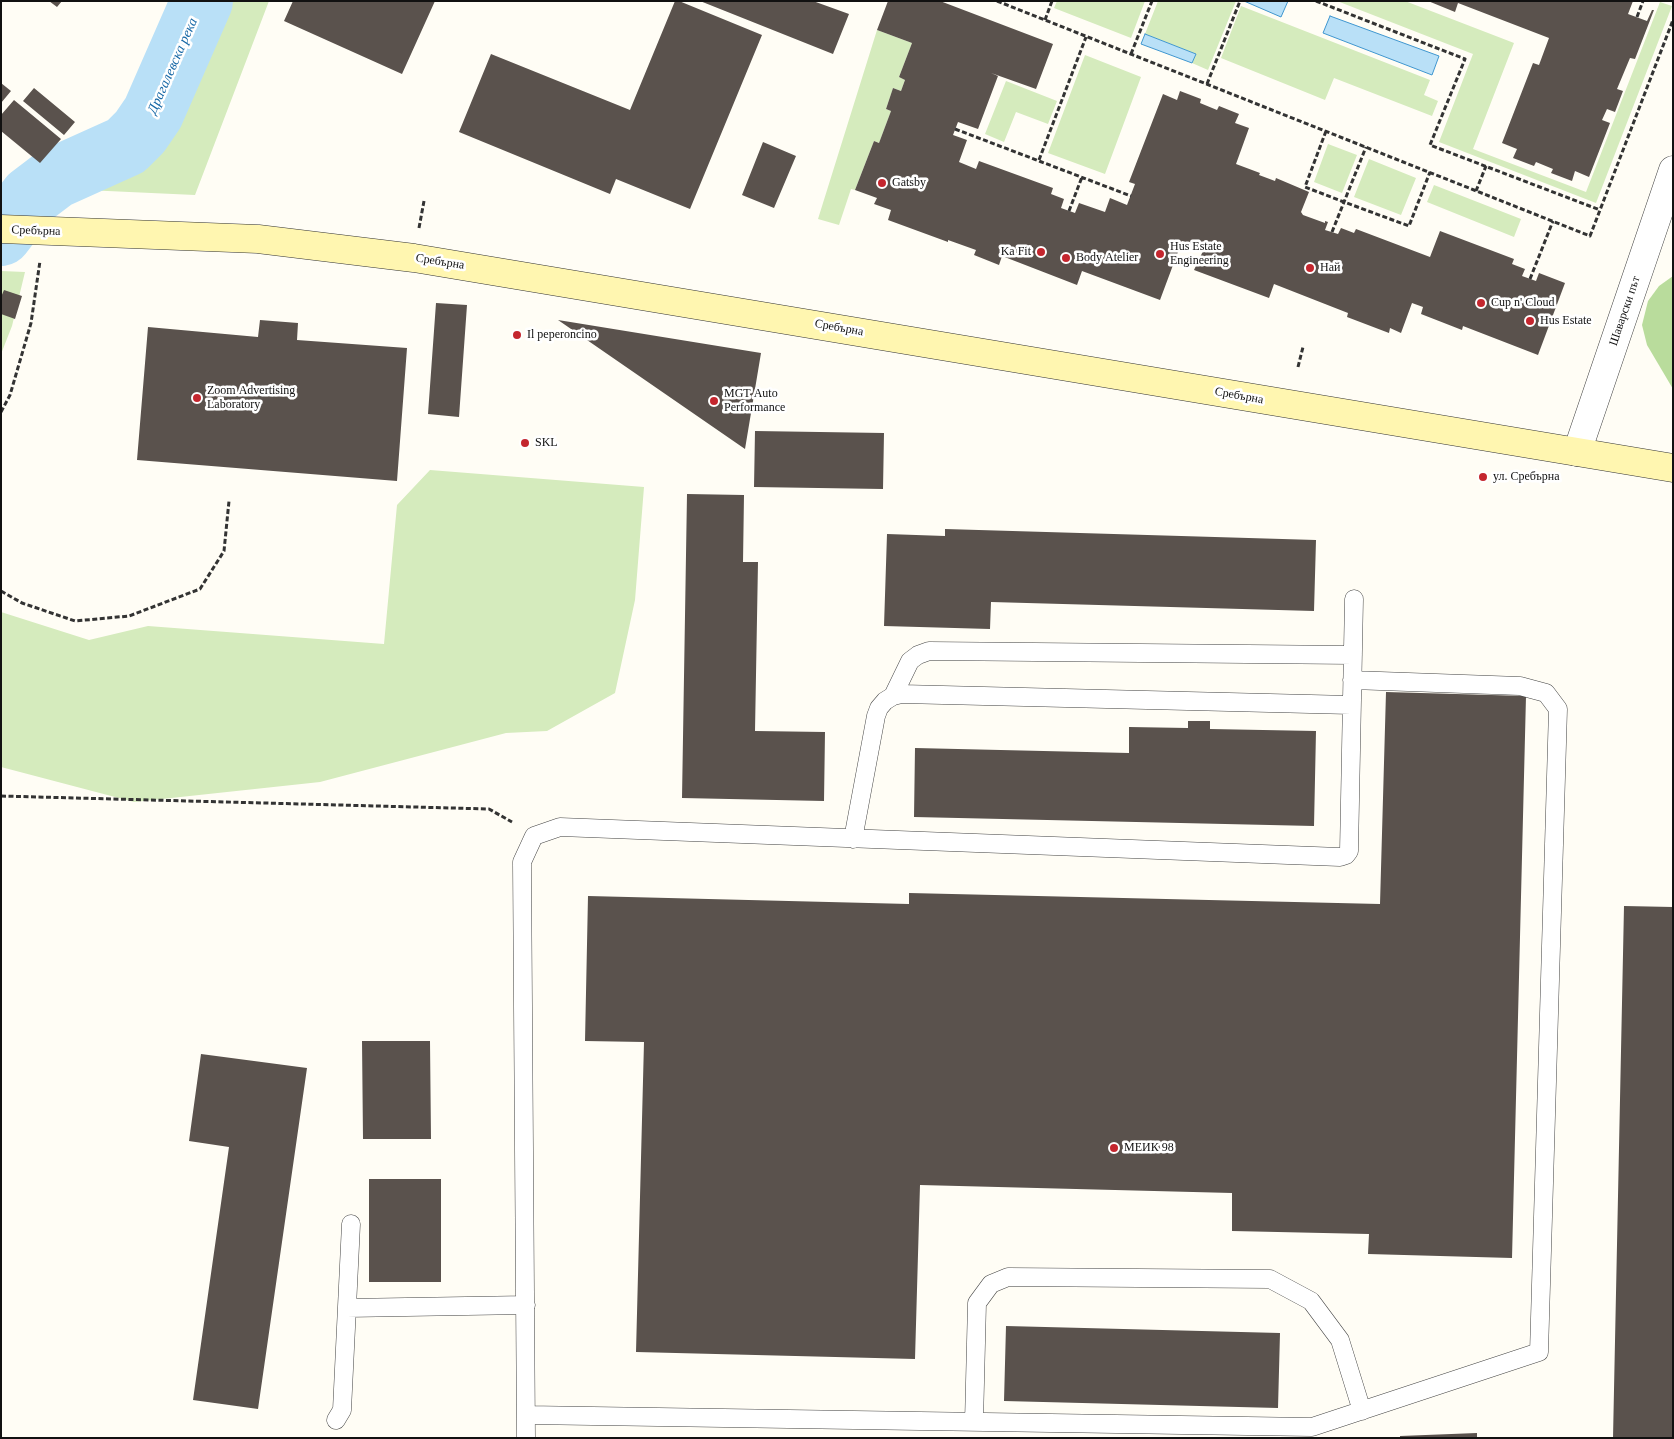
<!DOCTYPE html>
<html>
<head>
<meta charset="utf-8">
<style>
	body { margin:0 }
	#map { position:relative; width:1674px; height:1439px; overflow:hidden; background:#fffdf5; font-family:Georgia,serif }
	canvas { display:block }
	.frame { position:absolute; inset:0; border:2px solid #111; pointer-events:none }
</style>
</head>
<body>
<div id="map">
<canvas width="1674" height="1439"></canvas>
<div class="frame"></div>
</div>
<script>
const ctx = document.querySelector('canvas').getContext('2d');
ctx.lineJoin = 'round';
function paint(path, color) {
  ctx.fillStyle = color;
  ctx.fill(path, 'evenodd');
}
function toPath(rows) {
  const path = new Path2D();
  for (const r of rows) {
    path.moveTo(r[0], r[1]);
    for (let i = 2; i < r.length; i += 2) path.lineTo(r[i], r[i + 1]);
  }
  return path;
}
function trace(path, color, width, dash) {
  ctx.strokeStyle = color;
  ctx.lineWidth = width;
  ctx.lineCap = dash ? 'butt' : 'round';
  ctx.setLineDash(dash || []);
  ctx.stroke(path);
}
function write(font, color, halo, rows, align = 'center') {
  ctx.font = font + ' Georgia,serif';
  ctx.lineWidth = 5;
  ctx.setLineDash([]);
  ctx.textBaseline = 'middle';
  ctx.strokeStyle = halo;
  ctx.fillStyle = color;
  for (const [text, x, y, turn = 0] of rows) {
    ctx.save();
    ctx.translate(x, y);
    ctx.rotate((+turn || 0) * Math.PI / 180);
    ctx.textAlign = isNaN(turn) ? turn : align;
    if (halo) ctx.strokeText(text, 0, 0);
    ctx.fillText(text, 0, 0);
    ctx.restore();
  }
}
paint(toPath([
	[182,1,269,1,195,195,20,187,137,108],
	[1057,1,1145,1,1131,38,1054,8],
	[1158,1,1236,1,1208,70,1192,63,1196,54,1145,34],
	[1337,1,1405,1,1514,43,1473,149,1586,192,1660,2,1672,6,1596,203,1439,142,1473,54],
	[1241,6,1430,80,1424,95,1438,101,1432,116,1334,78,1325,100,1221,58],
	[877,30,912,43,899,77,905,80,901,91,893,88,886,109,891,111,879,143,874,141,855,190,851,189,839,225,818,219],
	[1085,55,1141,77,1105,174,1048,153],
	[1006,81,1057,101,1048,124,1016,112,1004,142,985,134],
	[1328,144,1357,155,1342,193,1314,182],
	[1369,159,1416,178,1401,215,1354,197],
	[1434,185,1521,219,1514,237,1427,202],
	[1,271,25,272,12,326,1,354],
	[430,470,644,487,635,600,615,693,547,731,506,733,320,782,134,802,1,767,1,612,89,640,148,626,384,644,397,505]
]), '#d5ebbd');
paint(toPath([
	[1673,276,1673,389,1647,345,1642,325,1648,301,1659,286]
]), '#b9dc9c');
const water = toPath([
	[1244,1,1288,1,1281,17,1244,1],
	[1330,16,1439,56,1432,75,1323,33,1330,16],
	[1145,34,1196,54,1192,63,1141,44,1145,34]
]);
paint(water, '#b9e0f7');
trace(water, '#3f96cf', 1);
trace(toPath([
	[1,235,30,197,55,178,126,146,140,132,153,113,202,1]
]), '#b9e0f7', 62);
paint(toPath([
	[49,1,62,1,57,7],
	[293,1,435,1,402,74,284,21],
	[675,1,679,1,762,35,690,209,616,179,610,194,459,132,491,54,630,110],
	[700,1,813,1,849,14,833,54],
	[888,1,940,1,1053,44,1036,89,991,73,998,76,978,129,958,122,953,135,967,140,959,162,976,169,979,161,1053,188,1051,194,1064,199,1061,208,1075,213,1079,203,1105,212,1110,198,1127,205,1135,184,1129,182,1163,94,1177,100,1180,91,1201,99,1200,103,1217,110,1219,106,1239,114,1235,123,1249,128,1236,164,1260,173,1259,175,1275,181,1276,178,1309,192,1301,212,1303,215,1325,223,1325,221,1328,222,1325,230,1338,234,1341,228,1354,233,1356,229,1430,257,1440,231,1514,259,1512,264,1525,269,1522,276,1536,281,1539,273,1565,283,1538,355,1463,326,1462,330,1421,314,1423,307,1412,303,1401,333,1390,328,1389,333,1347,317,1348,313,1274,284,1269,298,1194,270,1204,249,1182,241,1160,300,1082,271,1077,285,1002,256,999,265,974,255,976,250,948,240,948,242,888,220,891,210,874,204,877,198,855,190,874,141,879,143,891,111,886,109,893,88,901,91,905,80,899,77,912,43,877,30],
	[1428,1,1633,1,1628,14,1647,21,1652,10,1654,10,1635,59,1630,58,1617,89,1623,91,1615,112,1607,109,1602,120,1610,123,1589,177,1575,171,1572,181,1551,173,1553,169,1536,162,1534,166,1513,158,1517,149,1502,143,1533,63,1539,65,1549,38,1458,3,1455,12],
	[1,83,11,91,1,103],
	[34,88,75,122,64,135,23,101],
	[14,100,61,139,40,163,1,131,1,115],
	[763,142,796,156,774,208,742,195],
	[4,290,22,296,15,319,1,314,1,297],
	[436,303,467,305,459,417,428,414],
	[260,320,298,323,297,340,407,348,397,481,137,460,148,327,258,337],
	[558,320,761,353,745,449],
	[755,431,884,433,883,489,754,487],
	[687,494,744,495,743,562,758,562,755,731,825,732,824,801,682,798],
	[945,529,1316,540,1314,611,991,602,990,629,884,626,887,534,945,536],
	[1386,692,1526,696,1512,1258,1368,1254,1369,1234,1232,1231,1232,1193,920,1185,915,1359,636,1352,644,1042,585,1041,588,896,909,904,909,893,1380,904],
	[1188,721,1210,721,1210,729,1316,731,1314,826,914,817,915,748,1129,753,1129,727,1188,728],
	[1624,906,1673,907,1673,1438,1613,1438],
	[362,1041,430,1041,431,1139,363,1139],
	[201,1054,307,1068,258,1409,193,1400,229,1147,189,1141],
	[369,1179,441,1179,441,1282,369,1282],
	[1006,1326,1280,1333,1278,1408,1004,1401],
	[1477,1433,1477,1438,1400,1438,1400,1436]
]), '#5a524d');
const lane = toPath([
	[893,696,910,661,918,655,929,651,1353,655],
	[853,839,876,716,879,708,885,701,893,696,902,694,1351,705],
	[347,1308,526,1305],
	[527,1415,1312,1427,1539,1352,1558,709,1546,693,1520,686,1352,680],
	[336,1420,342,1410,351,1224],
	[974,1422,977,1303,991,1284,1008,1277,1270,1279,1311,1301,1340,1340,1362,1411],
	[526,1438,522,862,534,836,560,827,1340,857,1346,855,1349,851,1354,599]
]);
const street = toPath([
	[1577,452,1673,170]
]);
const secondary = toPath([
	[1,229,258,239,414,258,1673,468]
]);
trace(lane, '#444', 19);
trace(street, '#444', 29);
trace(secondary, '#333', 29);
trace(toPath([
	[997,1,1590,236,1673,20],
	[1316,1,1465,59,1430,145,1600,210],
	[1637,17,1643,1],
	[1045,20,1052,1],
	[1131,54,1152,1],
	[1207,84,1240,1],
	[955,129,1131,196],
	[1326,131,1305,187,1344,202,1409,226,1430,172],
	[1039,160,1086,37],
	[1476,191,1486,166],
	[1069,211,1082,177],
	[419,228,424,201],
	[1332,232,1366,147],
	[1530,279,1553,221],
	[1298,367,1303,347],
	[1,412,10,395,31,323,40,261],
	[1,591,22,603,75,621,129,616,200,589,224,551,229,501],
	[1,796,489,809,512,822]
]), '#333', 3, [5, 2.5]);
trace(lane, '#fff', 18);
trace(street, '#fff', 28);
trace(secondary, '#fff6b0', 28);
for (const [x, y, r, color] of [
	[882,183,5,"#c4262e"],
	[1041,252,5,"#c4262e"],
	[1160,254,5,"#c4262e"],
	[1066,258,5,"#c4262e"],
	[1310,268,5,"#c4262e"],
	[1481,303,5,"#c4262e"],
	[1530,321,5,"#c4262e"],
	[517,335,5,"#c4262e"],
	[197,398,5,"#c4262e"],
	[714,401,5,"#c4262e"],
	[525,443,5,"#c4262e"],
	[1483,477,5,"#c4262e"],
	[1114,1148,5,"#c4262e"]
]) {
  const dot = new Path2D();
  dot.arc(x, y, r, 0, 2 * Math.PI);
  ctx.fillStyle = color;
  ctx.fill(dot);
  trace(dot, '#fff', 2);
}
write('12px', '#111', '#fff', [
	["Gatsby",892,183],
	["Hus Estate",1170,247],
	["Engineering",1170,261],
	["Ka Fit",1031,252,"right"],
	["Body Atelier",1076,258],
	["Най",1320,268],
	["Cup n' Cloud",1491,303],
	["Hus Estate",1540,321],
	["Il peperoncino",527,335],
	["Zoom Advertising",207,391],
	["Laboratory",207,405],
	["MGT Auto",724,394],
	["Performance",724,408],
	["SKL",535,443],
	["ул. Сребърна",1493,477],
	["МЕИК 98",1124,1148]
], 'left');
write('12px', '#111', '#fff', [
	["Сребърна",36,231,2],
	["Сребърна",440,262,9],
	["Шаварски път",1625,311,-71],
	["Сребърна",839,328,10],
	["Сребърна",1239,396,10]
]);
write('italic 14px', '#1768a6', '#fff', [
	["Драгалевска река",173,66,-66]
]);
</script>
</body>
</html>
